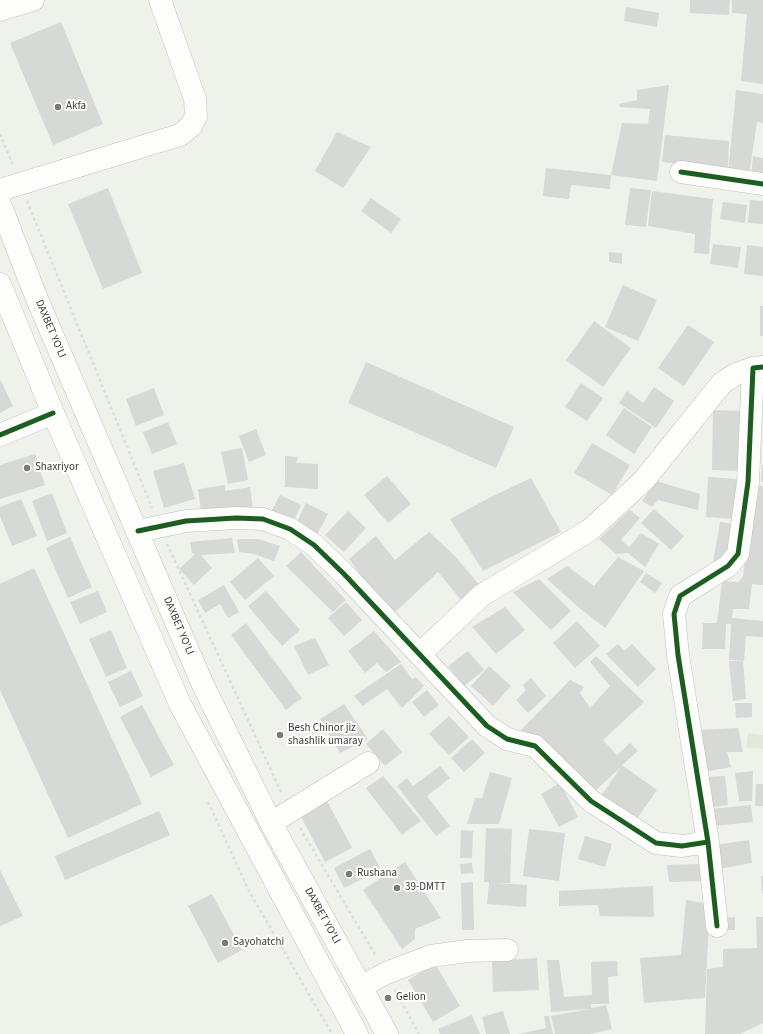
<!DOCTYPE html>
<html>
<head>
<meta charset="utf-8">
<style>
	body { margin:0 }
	canvas { display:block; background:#eff1eb }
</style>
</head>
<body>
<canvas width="763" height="1034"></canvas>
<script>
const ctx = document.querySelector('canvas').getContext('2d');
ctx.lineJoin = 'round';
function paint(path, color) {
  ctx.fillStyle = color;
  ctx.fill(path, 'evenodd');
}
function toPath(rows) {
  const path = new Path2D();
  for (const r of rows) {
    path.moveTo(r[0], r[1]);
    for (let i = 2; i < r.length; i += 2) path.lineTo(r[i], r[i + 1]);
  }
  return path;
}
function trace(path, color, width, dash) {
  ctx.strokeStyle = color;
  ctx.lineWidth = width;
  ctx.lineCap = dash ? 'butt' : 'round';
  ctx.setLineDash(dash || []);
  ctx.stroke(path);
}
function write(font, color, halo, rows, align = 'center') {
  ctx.font = font + ' "Source Sans 3",sans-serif';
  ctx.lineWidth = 4;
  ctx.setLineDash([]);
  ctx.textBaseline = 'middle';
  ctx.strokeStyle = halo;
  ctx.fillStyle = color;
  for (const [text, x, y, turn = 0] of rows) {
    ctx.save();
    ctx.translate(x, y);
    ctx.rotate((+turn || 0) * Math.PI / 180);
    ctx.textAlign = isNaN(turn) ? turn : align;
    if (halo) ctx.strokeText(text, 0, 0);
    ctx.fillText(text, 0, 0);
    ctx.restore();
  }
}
paint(toPath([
	[748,733,763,735,763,749,746,748]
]), '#e4e8db');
paint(toPath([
	[690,0,730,0,729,15,690,13],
	[732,0,763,0,763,84,741,81,747,14,732,13],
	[626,7,659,13,657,27,624,21],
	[61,22,103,124,53,145,10,43],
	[669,85,657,181,611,175,610,189,571,185,569,199,543,196,546,168,611,175,622,123,648,124,650,109,620,107,619,104,637,100,637,90],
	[736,90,763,94,763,123,757,122,749,175,728,174],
	[337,132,371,147,343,188,315,171],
	[665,135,729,141,728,169,662,162],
	[753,156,763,158,763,177,751,175],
	[108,188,142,273,103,289,68,204],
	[630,188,651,190,646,227,625,225],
	[652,191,713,199,709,254,694,253,695,234,648,226],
	[371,198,401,219,391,233,361,211],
	[750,200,763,201,763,224,748,223],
	[723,202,747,205,745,223,720,219],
	[713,244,741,247,738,268,710,264],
	[747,245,763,247,763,276,744,274],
	[609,252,622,253,622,264,609,262],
	[623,285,657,300,638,341,605,327],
	[760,306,763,306,763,336,760,336],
	[594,321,631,348,603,387,566,360],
	[688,325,714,342,684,386,658,368],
	[366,362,514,427,496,468,348,403],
	[0,379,13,406,0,413],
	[581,383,603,398,587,421,565,407],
	[654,387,674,401,656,428,619,403,627,391,643,403],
	[154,388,164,415,136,426,126,399],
	[624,408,652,427,634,454,606,435],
	[713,410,742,411,741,471,712,470],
	[168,422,177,444,152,454,143,432],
	[256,429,266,455,249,462,239,436],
	[592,443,630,465,612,495,574,473],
	[242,448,248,480,228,484,221,452],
	[35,454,45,485,0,499,0,465],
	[285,456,298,457,296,463,318,464,318,489,285,487],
	[184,463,195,499,164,508,153,471],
	[762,465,763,465,763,482,761,482],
	[387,476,411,504,388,523,364,495],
	[708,477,737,479,734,519,706,517],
	[531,478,561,532,483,571,450,519,489,498],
	[656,481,700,494,698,510,658,500,652,507,642,501],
	[225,485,225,491,250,487,253,510,202,517,198,489],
	[754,485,763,486,763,585,752,584,749,609,733,609,732,618,763,621,763,637,746,636,744,661,729,660,731,624,726,624,725,649,702,649,703,623,717,623,722,581,738,582,743,577],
	[52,493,67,533,47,541,32,501],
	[280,495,301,505,291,527,269,516],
	[21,499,37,536,12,546,0,516,0,507],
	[306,503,328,514,315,538,294,528],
	[654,509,684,536,671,550,641,523],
	[630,510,640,518,621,540,629,547,641,533,659,544,645,567,628,553,616,554,599,539],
	[348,511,366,528,344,552,325,535],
	[720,522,735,524,724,561,712,569],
	[429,532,455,556,481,587,463,602,438,572,391,616,349,559,376,536,395,560],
	[70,537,92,587,68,598,46,548],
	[232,538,235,553,201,555,212,568,194,585,179,569,195,554,192,553,190,542],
	[237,539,258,539,280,546,274,561,254,554,239,552],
	[301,552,346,600,333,612,286,566],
	[618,557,644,571,605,628,578,607,547,579,567,566,594,586],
	[258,558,274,576,245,600,230,582],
	[34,568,142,804,68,838,0,690,0,584],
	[646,573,662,583,655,593,640,582],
	[539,579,571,611,551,630,513,592],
	[224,585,239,612,228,618,220,604,205,613,198,600],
	[98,591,107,612,80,624,70,602],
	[266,591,300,630,282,646,248,606],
	[346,602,362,620,344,636,328,618],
	[505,607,525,630,496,654,472,627],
	[577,621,600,646,575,668,553,643],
	[246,623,302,698,286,710,231,635],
	[111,630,127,668,106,677,89,639],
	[374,631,401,662,386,672,377,663,365,673,348,651],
	[315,638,329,665,308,675,294,646],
	[618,644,624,651,632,644,656,669,638,687,606,654],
	[468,651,484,670,464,686,448,666],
	[596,656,644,702,603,740,617,755,630,743,638,751,622,765,657,790,636,820,601,796,621,767,593,793,521,730,570,680,584,687,580,693,590,708,610,686,590,662],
	[729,661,743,661,746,699,733,701],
	[401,664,412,679,416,677,424,686,402,708,387,689,363,706,354,696],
	[489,666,511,686,493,706,471,686],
	[131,671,143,696,120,707,108,682],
	[531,678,546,696,528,713,516,700,526,690,523,685],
	[427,690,439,705,424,717,412,702],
	[735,703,752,703,752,717,736,718],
	[344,704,368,739,340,753,320,719],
	[142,705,174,765,151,777,120,717],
	[449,716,469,737,449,755,429,734],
	[738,728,743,752,727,752,731,767,703,772,698,730],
	[383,729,402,752,385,766,366,744],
	[472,739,485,753,464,772,451,758],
	[440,766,450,778,427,796,450,826,436,836,397,786,407,778,413,786],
	[753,771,752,801,739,801,735,773],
	[490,772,512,778,499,824,467,824,475,798,482,798],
	[383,776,421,821,402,835,366,788],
	[725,776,728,805,707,808,704,777],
	[560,783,578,817,559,827,541,794],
	[756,784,763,784,763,806,755,806],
	[326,799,352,848,325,862,299,813],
	[751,805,753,822,713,826,711,809],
	[159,811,170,835,65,880,55,856],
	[486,828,512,829,510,883,497,883,527,885,526,907,487,904,489,882,484,882],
	[529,829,565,833,559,881,523,876],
	[461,830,473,831,472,858,460,858],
	[585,836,612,844,605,867,578,859],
	[749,840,752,863,719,869,715,845],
	[370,849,381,870,344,888,334,868],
	[405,862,441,918,415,929,415,939,402,949,363,890],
	[472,863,473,873,461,874,460,864],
	[702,864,704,881,669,882,667,865],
	[0,870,23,916,0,926],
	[761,876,763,876,763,893,762,894],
	[473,882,474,930,462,930,461,883],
	[653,886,654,917,600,916,598,905,559,906,559,891],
	[212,894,242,950,218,963,188,906],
	[686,900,710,904,705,998,644,1003,640,958,681,955],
	[735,917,735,930,722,930,722,918],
	[756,917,763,917,763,1023,740,1034,705,1034,707,969,723,967,723,949,757,948],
	[537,958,539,990,493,992,492,961],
	[547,960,559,960,564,997,592,995,591,962,617,961,618,976,608,977,609,1004,591,1004,591,1008,606,1005,612,1029,590,1034,555,1034,551,1016,589,1009,551,1012],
	[435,964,460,1006,433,1022,408,980],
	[503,1011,510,1034,486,1034,482,1017],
	[472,1015,480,1034,440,1034,438,1029],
	[544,1016,549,1016,553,1034,519,1034,546,1028]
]), '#d6d9d5');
const minor = toPath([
	[0,10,33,0],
	[681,172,763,184],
	[0,190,180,135,191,126,196,116,195,99,160,0],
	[0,435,53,413],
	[138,531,186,521,236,518,263,519,290,529,314,545,344,574,487,726,507,739,535,746,591,801,656,843,682,846,708,842],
	[420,654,482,595,590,530,644,480,722,383,736,374,753,368],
	[271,823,368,763],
	[717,926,708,842,678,655,674,614,680,596,728,566,738,554,748,482,753,368,763,367],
	[361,987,386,973,431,956,467,951,507,950]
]);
const major = toPath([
	[0,204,37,299,203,685,271,823,387,1034],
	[0,284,53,413,180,704,357,1034]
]);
trace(minor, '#bfc1bc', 23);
trace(major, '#bfc1bc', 23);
trace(toPath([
	[0,134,13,165],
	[27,201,152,508],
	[167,544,282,794],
	[208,802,249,891,332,1034],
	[300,828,376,956],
	[395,990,419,1034]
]), '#dcdddb', 2.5, [3, 3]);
trace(minor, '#fdfdfc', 22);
trace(major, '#fdfdfc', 22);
trace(toPath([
	[681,172,763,184],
	[0,435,53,413],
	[138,531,186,521,236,518,263,519,290,529,314,545,344,574,487,726,507,739,535,746,591,801,656,843,682,846,708,842],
	[717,926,708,842,678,655,674,614,680,596,728,566,738,554,748,482,753,368,763,367]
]), '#1b5e20', 5);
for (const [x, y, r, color] of [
	[58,107,4,"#797b75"],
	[27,468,4,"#797b75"],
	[280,735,4,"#797b75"],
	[349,874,4,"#797b75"],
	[397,888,4,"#797b75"],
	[225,943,4,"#797b75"],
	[388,998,4,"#797b75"]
]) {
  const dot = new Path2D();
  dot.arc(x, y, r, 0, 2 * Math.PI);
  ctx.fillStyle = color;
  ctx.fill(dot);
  trace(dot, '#fff', 1.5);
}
write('11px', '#393b36', '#fff', [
	["Akfa",66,107],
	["Shaxriyor",35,468],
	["Besh Chinor jiz",288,729],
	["shashlik umaray",288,742],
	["Rushana",357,874],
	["39-DMTT",405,888],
	["Sayohatchi",233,943],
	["Gelion",396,998]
], 'left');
write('11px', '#393b36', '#fff', [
	["DAXBET YO'LI",50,329,67],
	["DAXBET YO'LI",178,626,67],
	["DAXBET YO'LI",322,916,61]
]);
</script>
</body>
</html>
